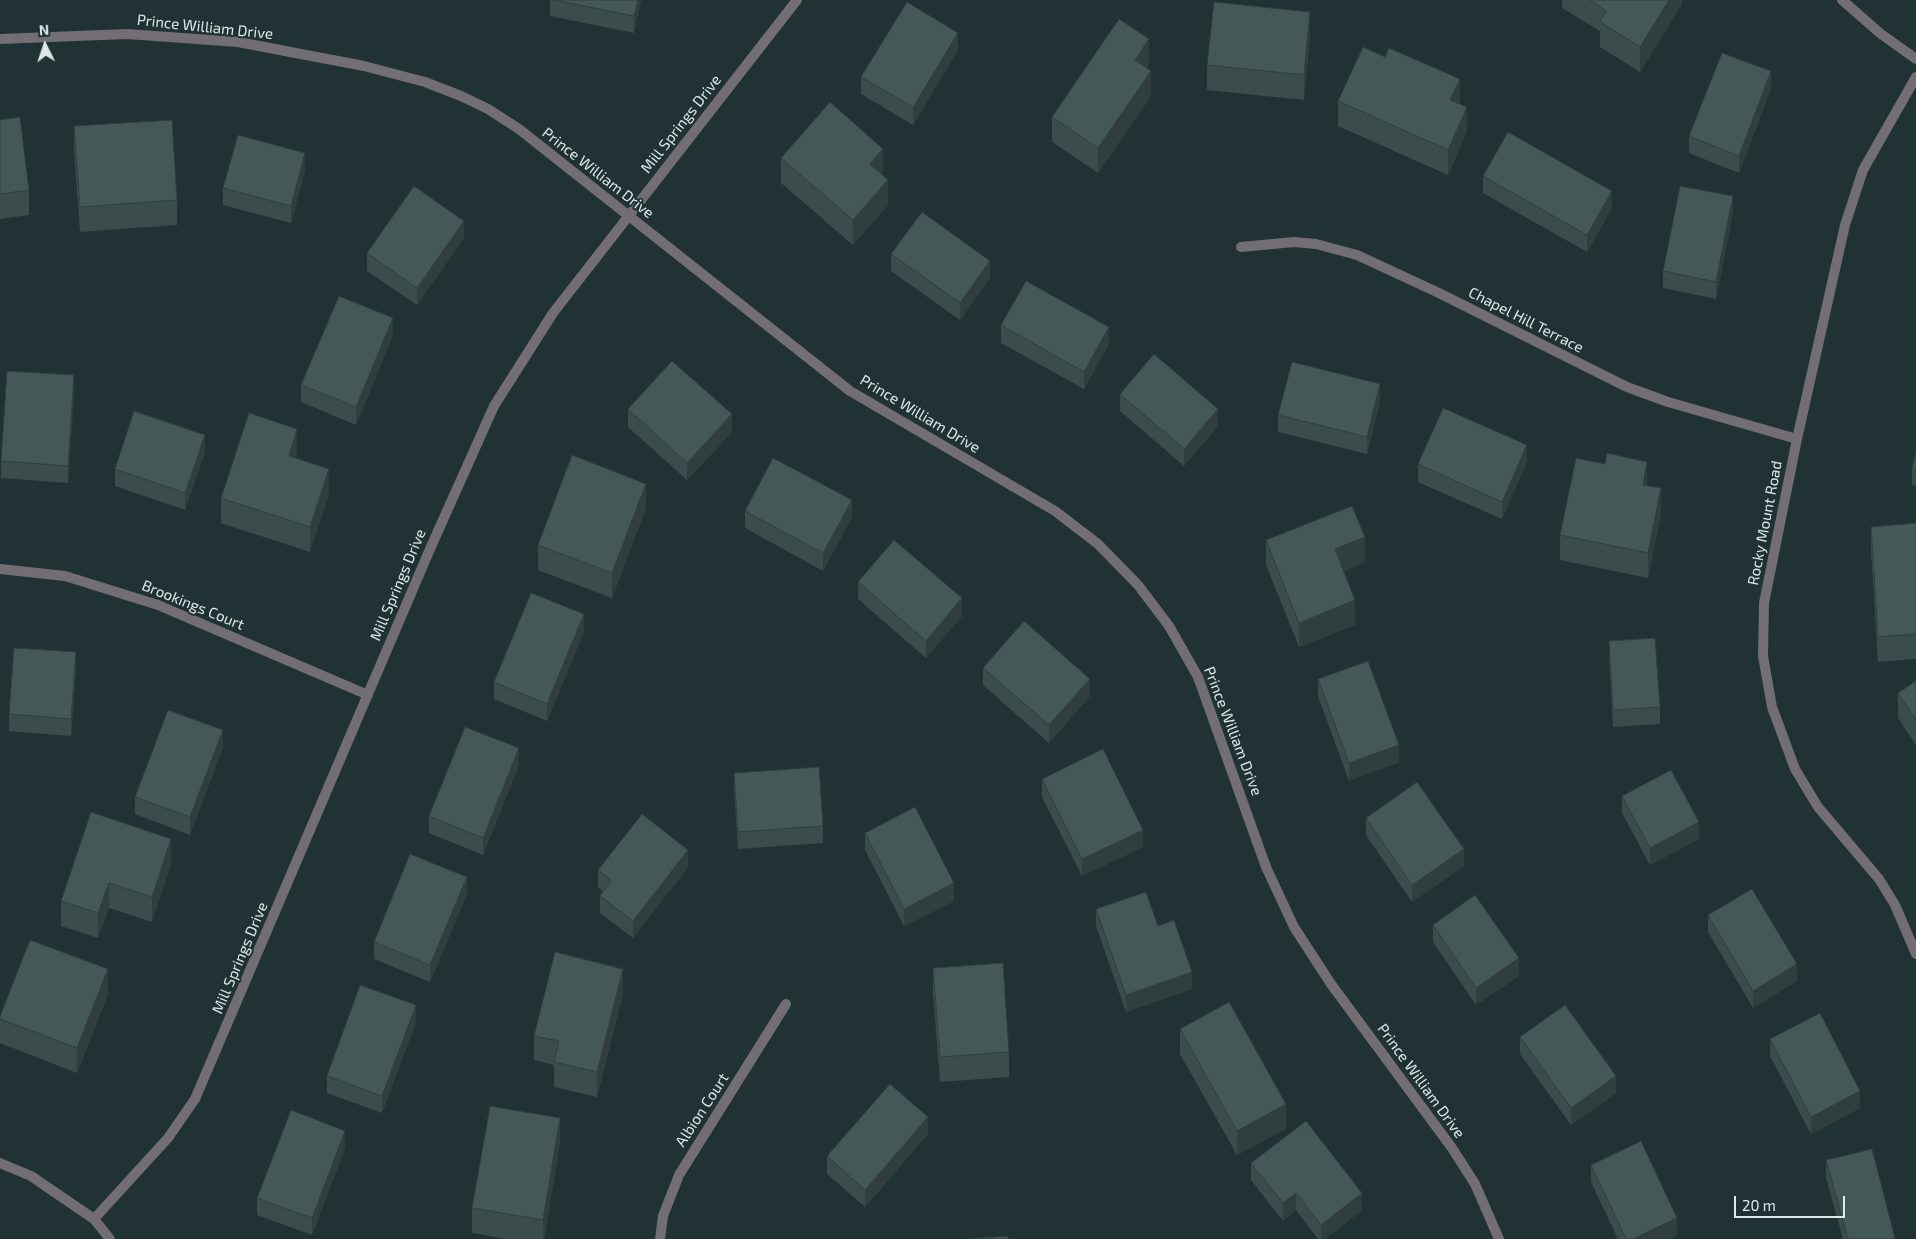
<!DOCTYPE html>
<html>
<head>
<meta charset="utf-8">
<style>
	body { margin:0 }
	#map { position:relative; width:1916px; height:1239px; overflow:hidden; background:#203233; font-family:"Exo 2",sans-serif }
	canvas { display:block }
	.north { position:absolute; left:20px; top:20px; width:50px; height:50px; -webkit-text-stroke:4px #203233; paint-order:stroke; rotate:356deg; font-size:14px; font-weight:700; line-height:20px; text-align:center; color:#dde8e8 }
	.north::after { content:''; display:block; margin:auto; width:18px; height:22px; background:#dde8e8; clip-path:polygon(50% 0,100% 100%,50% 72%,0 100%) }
	.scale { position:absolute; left:1734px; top:1196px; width:111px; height:22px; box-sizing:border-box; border:2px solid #dde8e8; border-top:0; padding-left:6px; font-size:15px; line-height:18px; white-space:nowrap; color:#dde8e8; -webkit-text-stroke:4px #203233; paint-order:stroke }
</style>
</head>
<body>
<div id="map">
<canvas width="1916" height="1239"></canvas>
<div class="north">N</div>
<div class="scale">20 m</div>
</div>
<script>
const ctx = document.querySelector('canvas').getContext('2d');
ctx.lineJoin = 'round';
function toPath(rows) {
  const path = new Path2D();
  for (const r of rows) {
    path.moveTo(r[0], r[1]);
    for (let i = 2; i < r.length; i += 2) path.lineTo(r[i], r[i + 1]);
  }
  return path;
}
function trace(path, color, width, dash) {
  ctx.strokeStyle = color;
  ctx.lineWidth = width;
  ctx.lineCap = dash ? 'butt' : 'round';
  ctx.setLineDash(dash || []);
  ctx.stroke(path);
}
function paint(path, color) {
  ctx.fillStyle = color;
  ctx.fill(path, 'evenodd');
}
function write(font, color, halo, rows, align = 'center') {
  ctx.font = font + ' "Exo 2",sans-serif';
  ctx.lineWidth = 4;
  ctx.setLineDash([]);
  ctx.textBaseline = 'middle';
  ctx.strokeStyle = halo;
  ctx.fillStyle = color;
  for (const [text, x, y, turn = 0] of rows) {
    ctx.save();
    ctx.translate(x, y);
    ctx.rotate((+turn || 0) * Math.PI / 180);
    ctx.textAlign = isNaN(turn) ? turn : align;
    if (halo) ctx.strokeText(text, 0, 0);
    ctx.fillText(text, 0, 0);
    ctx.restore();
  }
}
trace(toPath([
	[1842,0,1881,34,1916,59],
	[0,39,127,34,238,42,364,66,425,82,461,96,488,109,519,129,850,391,1055,511,1098,544,1138,585,1169,626,1198,677,1266,867,1294,927,1331,984,1452,1148,1475,1184,1499,1239],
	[1916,77,1863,170,1845,225,1797,439,1764,603,1763,656,1772,707,1795,769,1818,807,1879,879,1895,905,1916,954],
	[1241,247,1294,242,1316,244,1357,255,1439,293,1627,387,1668,402,1797,439],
	[0,569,65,576,158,605,368,695],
	[0,1163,31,1176,94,1219,110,1239],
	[94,1219,168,1138,195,1099,430,549,494,406,553,313,797,0],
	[660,1239,663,1216,679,1175,786,1004]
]), '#736e74', 10);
paint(toPath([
	[550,0,641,0,634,33,550,16],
	[1562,0,1682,0,1682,4,1640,72,1600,47,1600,31,1562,8],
	[1310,36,1304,100,1207,90,1207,65],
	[958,50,913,125,861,94,861,77],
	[1149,64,1147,68,1151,96,1098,173,1052,142,1052,117],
	[1771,89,1739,173,1689,153,1689,136],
	[1338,101,1460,104,1467,131,1448,175,1338,126],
	[0,120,29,190,29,215,0,219],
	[74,126,177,200,177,225,80,232,74,151],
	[781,158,883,173,882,174,888,205,853,245,781,183],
	[305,170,291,223,223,205,223,188],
	[1483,176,1612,208,1587,252,1483,193],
	[1733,213,1716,299,1663,288,1663,271],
	[464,238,417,305,367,271,367,253],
	[891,254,990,278,960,320,891,271],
	[1001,325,1109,344,1084,389,1001,343],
	[393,335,356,425,301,402,301,385],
	[74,393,68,483,1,478,1,461],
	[1120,394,1218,426,1184,466,1120,411],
	[1380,402,1367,454,1278,432,1278,415],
	[628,409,732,432,687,480,628,427],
	[205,452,185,510,115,486,115,469],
	[1916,452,1916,486,1912,485,1912,468],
	[297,454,296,458,329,494,310,552,221,523,221,498],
	[1527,462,1502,519,1418,482,1418,464],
	[1647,486,1661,513,1648,578,1560,560,1560,535],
	[646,508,612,598,538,570,538,545],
	[745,511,852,517,823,571,745,528],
	[1916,523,1916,659,1878,662,1871,551,1871,527],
	[1266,540,1365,562,1344,571,1355,625,1299,647,1266,565],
	[858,582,962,616,926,658,858,599],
	[584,632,547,721,494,699,494,682],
	[1609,641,1660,707,1660,724,1613,727,1609,658],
	[983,668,1090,696,1049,743,983,685],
	[76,670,71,736,9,731,9,714],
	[1318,679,1399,762,1349,781,1318,696],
	[1916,681,1916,745,1898,718,1898,693],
	[223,747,190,835,135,814,135,797],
	[519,765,483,855,429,833,429,816],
	[734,773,823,826,823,843,738,849,734,790],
	[1042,779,1143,847,1082,876,1042,797],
	[1622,796,1699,839,1650,865,1622,813],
	[91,812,171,864,152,922,109,908,98,938,61,926,61,901],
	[1366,818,1464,866,1412,902,1366,835],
	[865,833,954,901,904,926,865,850],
	[688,867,633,938,600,913,600,896,603,891,598,887,598,870],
	[467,894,430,982,374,959,374,942],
	[1096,909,1158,926,1192,989,1126,1012,1096,926],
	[1708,915,1797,981,1753,1008,1708,932],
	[1433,925,1519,976,1476,1005,1433,942],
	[933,968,1009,1052,1009,1077,940,1082,933,993],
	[108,994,77,1073,0,1043,0,1016],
	[623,994,597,1097,554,1087,554,1065,534,1060,534,1036],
	[416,1022,382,1113,327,1093,327,1076],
	[1180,1029,1286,1129,1237,1155,1180,1054],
	[1520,1037,1616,1093,1571,1125,1520,1054],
	[1770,1039,1860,1108,1811,1134,1770,1056],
	[928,1134,865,1207,827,1174,827,1156],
	[560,1143,544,1239,507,1239,472,1233,472,1208],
	[345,1148,312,1235,257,1215,257,1198],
	[1826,1160,1895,1239,1843,1239,1826,1178],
	[1251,1163,1362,1210,1325,1239,1318,1239,1296,1210,1283,1221,1251,1180],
	[1591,1165,1677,1235,1670,1239,1618,1239,1591,1182]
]), '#3b4c4c');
paint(toPath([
	[638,0,641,0,634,33,634,16],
	[1669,0,1682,0,1682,4,1640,72,1640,47],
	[1310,12,1310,36,1304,100,1304,75],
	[958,33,958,50,913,125,913,107],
	[1149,39,1149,64,1135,85,1135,60],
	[1151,71,1151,96,1098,173,1098,148],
	[1771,71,1771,89,1739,173,1739,156],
	[1460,79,1460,104,1450,100],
	[1467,107,1467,131,1448,175,1448,150],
	[883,149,883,173,870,189,870,164],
	[305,153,305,170,291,223,291,206],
	[888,180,888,205,853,245,853,220],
	[1612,191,1612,208,1587,252,1587,235],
	[1733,196,1733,213,1716,299,1716,282],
	[464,221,464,238,417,305,417,288],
	[990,261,990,278,960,320,960,303],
	[393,318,393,335,356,425,356,407],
	[1109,327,1109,344,1084,389,1084,372],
	[74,375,74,393,68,483,68,466],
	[1380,384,1380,402,1367,454,1367,437],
	[1218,409,1218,426,1184,466,1184,449],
	[732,414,732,432,687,480,687,463],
	[297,429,297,454,289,481,289,456],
	[205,435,205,452,185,510,185,493],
	[1527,445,1527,462,1502,519,1502,502],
	[1647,462,1647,486,1643,485],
	[329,469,329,494,310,552,310,527],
	[646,484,646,508,612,598,612,573],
	[1661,488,1661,513,1648,578,1648,553],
	[852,500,852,517,823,571,823,553],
	[1365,537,1365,562,1335,574,1335,549],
	[962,598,962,616,926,658,926,641],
	[1355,600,1355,625,1299,647,1299,623],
	[584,614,584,632,547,721,547,704],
	[76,652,76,670,71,736,71,719],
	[1090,679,1090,696,1049,743,1049,725],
	[223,730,223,747,190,835,190,817],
	[1399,745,1399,762,1349,781,1349,763],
	[519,748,519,765,483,855,483,838],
	[1699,822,1699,839,1650,865,1650,848],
	[1143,830,1143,847,1082,876,1082,859],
	[171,839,171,864,152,922,152,897],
	[1464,849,1464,866,1412,902,1412,885],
	[688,850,688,867,633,938,633,921],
	[467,877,467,894,430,982,430,965],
	[109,883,109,908,98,938,98,913],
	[954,883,954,901,904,926,904,909],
	[1519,958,1519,976,1476,1005,1476,988],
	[1797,964,1797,981,1753,1008,1753,991],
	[108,969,108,994,77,1073,77,1048],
	[623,969,623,994,597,1097,597,1072],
	[1192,972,1192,989,1126,1012,1126,995],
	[416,1005,416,1022,382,1113,382,1096],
	[1616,1076,1616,1093,1571,1125,1571,1108],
	[1860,1091,1860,1108,1811,1134,1811,1117],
	[1286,1104,1286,1129,1237,1155,1237,1131],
	[928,1117,928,1134,865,1207,865,1190],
	[560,1118,560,1143,544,1239,543,1239,543,1220],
	[345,1131,345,1148,312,1235,312,1218],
	[1296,1193,1296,1210,1283,1221,1283,1203],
	[1362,1193,1362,1210,1325,1239,1321,1239,1321,1225],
	[1677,1218,1677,1235,1670,1239,1633,1239]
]), '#303e3e');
const building = toPath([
	[554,0,638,0,634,16,554,0],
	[1590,0,1669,0,1640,47,1600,22,1606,11,1590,0],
	[907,2,958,33,913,107,861,77,907,2],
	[1214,2,1310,12,1304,75,1207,65,1214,2],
	[1119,19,1149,39,1135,60,1151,71,1098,148,1052,117,1119,19],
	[1363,47,1385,57,1389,48,1460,79,1450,100,1467,107,1448,150,1338,101,1363,47],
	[1722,53,1771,71,1739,156,1689,136,1722,53],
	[830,102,883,149,870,164,888,180,853,220,781,158,830,102],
	[20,117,29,190,0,194,0,120,20,117],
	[172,120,177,200,80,207,74,126,172,120],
	[1508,132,1612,191,1587,235,1483,176,1508,132],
	[238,135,305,153,291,206,223,188,238,135],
	[414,186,464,221,417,288,367,253,414,186],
	[1680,186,1733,196,1716,282,1663,271,1680,186],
	[922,212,990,261,960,303,891,254,922,212],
	[1026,281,1109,327,1084,372,1001,325,1026,281],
	[339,296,393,318,356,407,301,385,339,296],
	[1154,354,1218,409,1184,449,1120,394,1154,354],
	[672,361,732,414,687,463,628,409,672,361],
	[1292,362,1380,384,1367,437,1278,415,1292,362],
	[7,371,74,375,68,466,1,461,7,371],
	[1443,408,1527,445,1502,502,1418,464,1443,408],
	[134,411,205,435,185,493,115,469,134,411],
	[249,413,297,429,289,456,329,469,310,527,221,498,249,413],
	[1916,452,1916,469,1912,468,1916,452],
	[1607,453,1647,462,1643,485,1661,488,1648,553,1560,535,1576,458,1605,464,1607,453],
	[572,455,646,484,612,573,538,545,572,455],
	[773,458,852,500,823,553,745,511,773,458],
	[1352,506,1365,537,1335,549,1355,600,1299,623,1266,540,1352,506],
	[1916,523,1916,634,1878,637,1871,527,1916,523],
	[894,540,962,598,926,641,858,582,894,540],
	[531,593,584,614,547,704,494,682,531,593],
	[1024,621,1090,679,1049,725,983,668,1024,621],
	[1655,638,1660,707,1613,710,1609,641,1655,638],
	[14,648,76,652,71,719,9,714,14,648],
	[1368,661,1399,745,1349,763,1318,679,1368,661],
	[1916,681,1916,720,1898,693,1916,681],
	[168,710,223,730,190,817,135,797,168,710],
	[465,727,519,748,483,838,429,816,465,727],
	[1103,749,1143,830,1082,859,1042,779,1103,749],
	[819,767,823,826,738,832,734,773,819,767],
	[1671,770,1699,822,1650,848,1622,796,1671,770],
	[1417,782,1464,849,1412,885,1366,818,1417,782],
	[915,807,954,883,904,909,865,833,915,807],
	[91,812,171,839,152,897,109,883,98,913,61,901,91,812],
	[642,814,688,850,633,921,600,896,611,880,598,870,642,814],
	[410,854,467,877,430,965,374,942,410,854],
	[1752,889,1797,964,1753,991,1708,915,1752,889],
	[1146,892,1158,926,1174,920,1192,972,1126,995,1096,909,1146,892],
	[1475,895,1519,958,1476,988,1433,925,1475,895],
	[30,940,108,969,77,1048,0,1019,0,1016,30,940],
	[555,952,623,969,597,1072,554,1062,559,1041,534,1036,555,952],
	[1003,963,1009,1052,940,1057,933,968,1003,963],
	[360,985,416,1005,382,1096,327,1076,360,985],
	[1229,1002,1286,1104,1237,1131,1180,1029,1229,1002],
	[1565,1005,1616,1076,1571,1108,1520,1037,1565,1005],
	[1820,1013,1860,1091,1811,1117,1770,1039,1820,1013],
	[890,1084,928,1117,865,1190,827,1156,890,1084],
	[490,1106,560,1118,543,1220,472,1208,490,1106],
	[291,1110,345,1131,312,1218,257,1198,291,1110],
	[1306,1121,1362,1193,1321,1225,1296,1193,1283,1203,1251,1163,1306,1121],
	[1641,1141,1677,1218,1633,1239,1626,1239,1591,1165,1641,1141],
	[1872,1149,1895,1238,1890,1239,1848,1239,1826,1160,1872,1149],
	[1008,1236,1008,1239,968,1239,1008,1236]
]);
paint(building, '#455858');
trace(building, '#303e3e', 1);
write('15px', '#dde8e8', '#203233', [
	["Prince William Drive",205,27,6],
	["Mill Springs Drive",681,124,-52],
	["Prince William Drive",598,173,38],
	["Chapel Hill Terrace",1526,320,27],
	["Prince William Drive",920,414,31],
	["Rocky Mount Road",1765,523,-79],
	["Mill Springs Drive",398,585,-67],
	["Brookings Court",193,605,22],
	["Prince William Drive",1233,731,69],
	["Mill Springs Drive",240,958,-67],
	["Prince William Drive",1421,1081,54],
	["Albion Court",702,1110,-57]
]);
</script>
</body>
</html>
